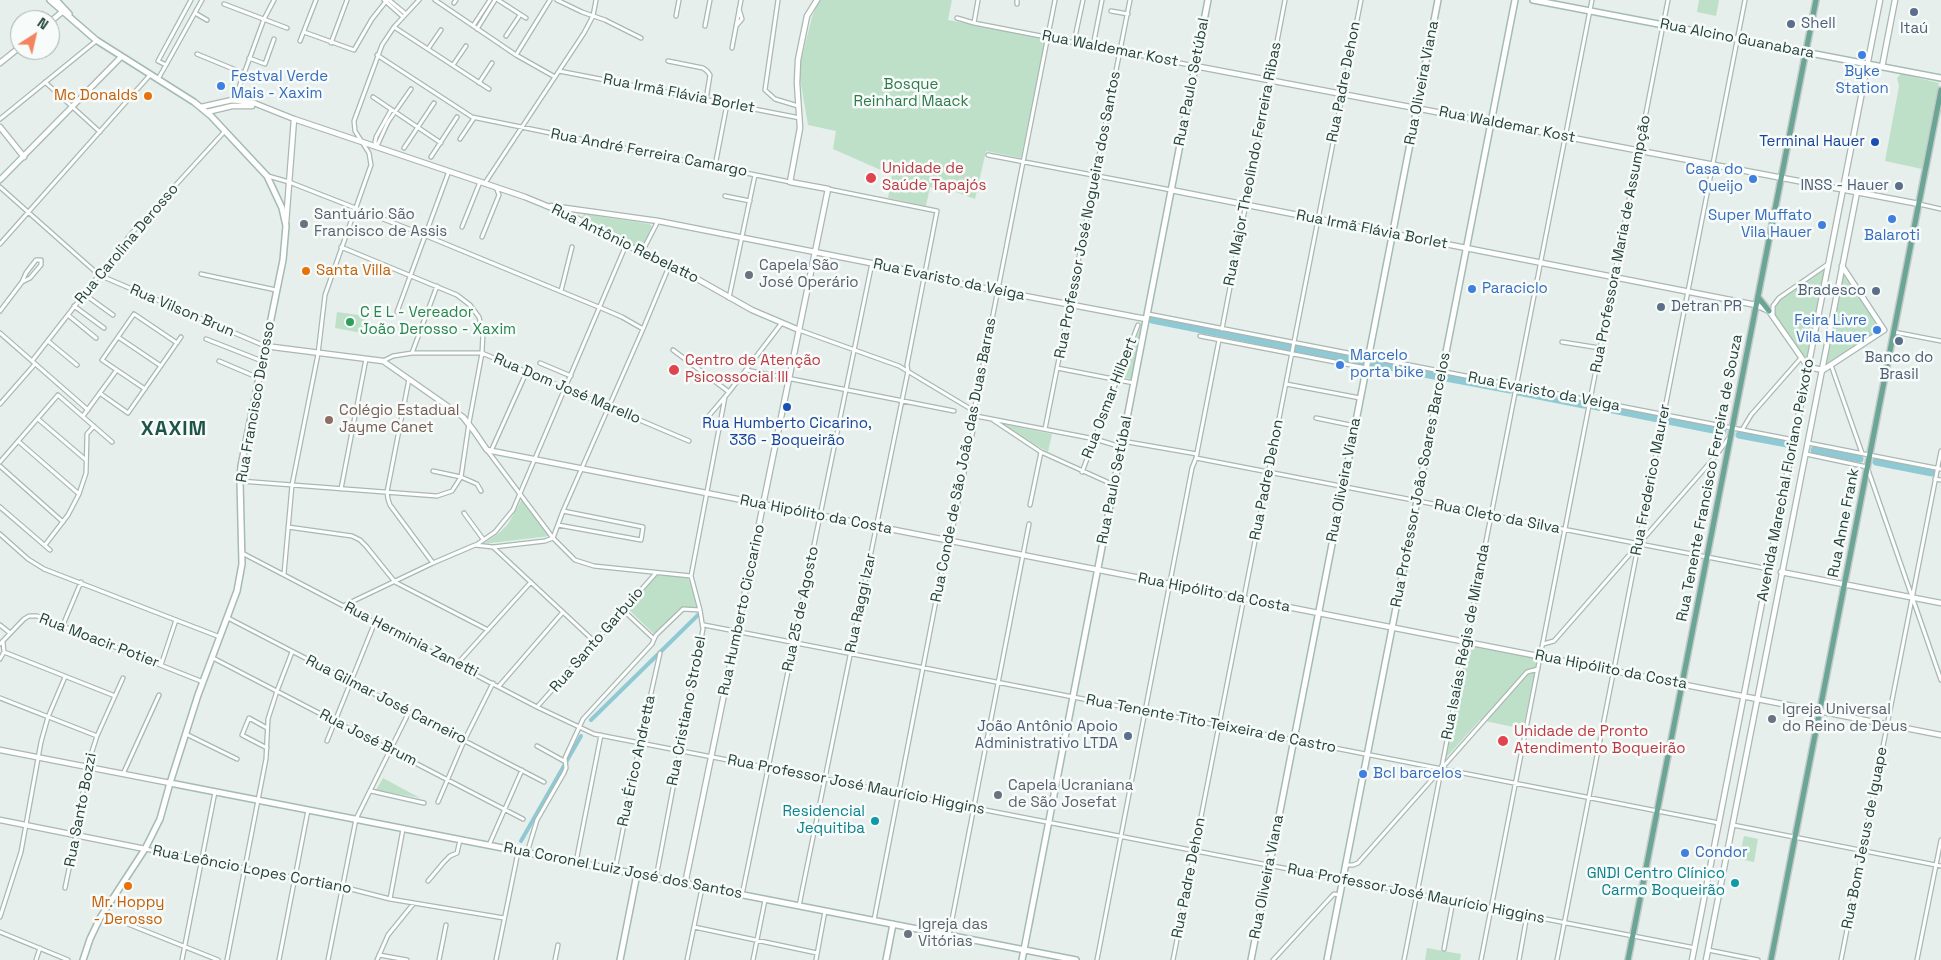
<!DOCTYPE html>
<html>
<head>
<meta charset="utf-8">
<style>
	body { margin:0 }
	#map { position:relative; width:1941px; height:960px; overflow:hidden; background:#e6efeb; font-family:"Space Grotesk",sans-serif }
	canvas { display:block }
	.north { position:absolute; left:10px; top:10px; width:50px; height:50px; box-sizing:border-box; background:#f7fbf9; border:1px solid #a3b1ad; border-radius:50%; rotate:35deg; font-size:14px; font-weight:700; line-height:20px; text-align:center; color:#24423a }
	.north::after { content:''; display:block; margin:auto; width:18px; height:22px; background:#f4845f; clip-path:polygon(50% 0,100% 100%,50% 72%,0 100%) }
</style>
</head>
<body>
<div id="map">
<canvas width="1941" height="960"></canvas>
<div class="north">N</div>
</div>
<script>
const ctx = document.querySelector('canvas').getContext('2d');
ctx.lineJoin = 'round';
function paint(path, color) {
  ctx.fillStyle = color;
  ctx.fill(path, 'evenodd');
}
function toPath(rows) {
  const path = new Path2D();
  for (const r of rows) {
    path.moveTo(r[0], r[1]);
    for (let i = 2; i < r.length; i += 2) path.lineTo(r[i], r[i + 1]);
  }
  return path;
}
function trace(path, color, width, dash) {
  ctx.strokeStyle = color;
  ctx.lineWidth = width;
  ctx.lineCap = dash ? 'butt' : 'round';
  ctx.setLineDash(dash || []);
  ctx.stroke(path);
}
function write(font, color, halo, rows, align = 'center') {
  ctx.font = font + ' "Space Grotesk",sans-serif';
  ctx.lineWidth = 5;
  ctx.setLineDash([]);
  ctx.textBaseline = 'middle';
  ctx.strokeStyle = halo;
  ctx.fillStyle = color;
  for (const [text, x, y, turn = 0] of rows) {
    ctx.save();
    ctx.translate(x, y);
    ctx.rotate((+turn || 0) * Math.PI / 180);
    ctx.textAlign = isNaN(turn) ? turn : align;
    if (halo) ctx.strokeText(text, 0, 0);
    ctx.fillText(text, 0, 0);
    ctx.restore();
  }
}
paint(toPath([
	[819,0,952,0,948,20,1046,38,1021,158,986,151,975,199,953,191,930,187,926,206,888,198,892,175,833,149,836,131,808,125,800,79,801,61,812,17],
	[1699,0,1719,0,1716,16,1697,12],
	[1901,74,1939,83,1922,169,1885,161,1899,86,1897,78],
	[584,214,650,224,652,227,643,245,639,247,628,243,583,219,582,217],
	[1824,270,1825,271,1808,358,1806,360,1774,314,1774,307,1779,300],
	[1843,274,1874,320,1876,326,1873,334,1867,339,1826,364],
	[337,312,365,316,362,333,335,328],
	[1141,326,1132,379,1121,377],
	[1003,424,1052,434,1048,452,1034,444],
	[522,499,550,536,483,544,499,533,508,524],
	[657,575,688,577,698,608,682,607,655,635,627,608],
	[1468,644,1538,657,1523,729,1480,720,1445,759],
	[383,778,420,798,376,790],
	[1744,836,1758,839,1754,862,1739,859],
	[1427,948,1461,954,1460,960,1425,960]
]), '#bfe0c8');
trace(toPath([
	[591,720,698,615],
	[521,841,581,736]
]), '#8ec9d4', 4);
trace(toPath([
	[1152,320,1364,362],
	[1371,363,1434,376],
	[1446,378,1510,390],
	[1518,392,1584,405],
	[1593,406,1723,432],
	[1739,435,1787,444],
	[1814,450,1860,459],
	[1876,462,1932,473]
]), '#8ec9d4', 7);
const minor = toPath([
	[384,0,403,17],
	[389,0,406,14],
	[435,0,516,55,555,77],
	[498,0,526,18],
	[557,0,582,12,605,20,641,38],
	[778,0,765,90,775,99,798,106],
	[454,3,456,0],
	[224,4,287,28],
	[1017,4,1017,0],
	[1111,11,1128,14],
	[195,13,207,20],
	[676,16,679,0],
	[957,18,974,23,1195,66],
	[974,23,978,0],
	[737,25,742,19,739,9],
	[473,26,490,0],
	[705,26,710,0],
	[394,27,489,89],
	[477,29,495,0],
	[304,32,354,50,372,19,387,0],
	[506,36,520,15],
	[300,41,316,0],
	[1074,42,1083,0],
	[331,43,347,0],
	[1093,46,1102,0],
	[732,48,741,0],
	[428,49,441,30],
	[197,54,243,73],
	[377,55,472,117,790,182],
	[516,55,550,0],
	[249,58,265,64,274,39],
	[668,61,703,68,707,71,710,75,706,100],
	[166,65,202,0],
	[453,65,466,46],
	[559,71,800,118],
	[158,79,166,65,158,61,191,0],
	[45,82,100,132],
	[479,83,492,63],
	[373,97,441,143],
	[234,101,264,19,274,0],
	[0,119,96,41],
	[460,139,474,118],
	[376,146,375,142,376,137,391,110],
	[377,146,388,122,411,89],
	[404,148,434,103],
	[988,155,1171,190],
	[431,157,457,117],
	[715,166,727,104],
	[268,176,289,182,424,235,601,308,622,317,643,329],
	[485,183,584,33,593,16,596,0],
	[0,187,99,275,265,346],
	[725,196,750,201],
	[1919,204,1941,209],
	[462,227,480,182],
	[482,237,499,195,496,187],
	[0,244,150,75],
	[642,252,658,221],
	[201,274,276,290],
	[561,291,572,247],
	[84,294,113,315],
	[729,298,755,175],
	[74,306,104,328],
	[0,311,22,282,26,273,36,260,41,260,41,265,30,278,22,282],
	[397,312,449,171],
	[1148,314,1794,440],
	[68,315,96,338],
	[1773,315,1773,306,1779,298,1828,264],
	[1222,329,1285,0],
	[799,330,899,366,974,411],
	[1894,332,1941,341],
	[0,333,88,410],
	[1200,336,1366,368],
	[118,337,161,366],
	[206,339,262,361],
	[48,341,77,365],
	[1562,342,1600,348],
	[673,350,729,392],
	[412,353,437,286],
	[32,361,131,234,225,131],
	[219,361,259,378],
	[383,361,393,356,412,353,482,353,689,441],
	[540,363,571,376],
	[1831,365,1862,453],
	[1057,368,1134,383],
	[746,370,954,411],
	[409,379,387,492,388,499,390,505,433,563],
	[1286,384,1360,398],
	[145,389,102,360,134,314,177,343],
	[101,394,128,413,181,337],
	[0,404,35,364],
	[83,416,116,371],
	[976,416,1095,439,1121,447],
	[707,418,729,392,781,324],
	[1316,418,1355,426],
	[38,419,86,460],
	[993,420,1041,452,1114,485],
	[1045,429,1130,0],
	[1742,430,1751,415,1801,358],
	[18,441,79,494],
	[1122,441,1197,454],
	[1808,443,1941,469],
	[487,450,553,538,575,560,594,566,691,576],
	[491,451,527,371],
	[1806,454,1867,467,1941,680],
	[1196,458,1769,569],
	[0,462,58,395,112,442],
	[0,466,63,522],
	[433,471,461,477,477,484,481,491],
	[1082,472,1138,325],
	[1935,479,1941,480],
	[240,481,437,496,452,491,461,477,469,423,482,353,483,333,479,317,470,305,457,295,341,247],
	[341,489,366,359],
	[1030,505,1041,452],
	[0,507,50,550],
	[464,513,483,539],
	[558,525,641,540,643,527,563,511],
	[288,527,352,536,360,540,366,546,395,582,488,630],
	[0,534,28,559,44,569,220,637],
	[45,545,68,515,79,494,86,473,87,434,94,426],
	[476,545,495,532,513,510,626,245],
	[493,547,595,642],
	[242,553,537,707,594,734,1695,948],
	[284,574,292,485,318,354,325,295,371,165,369,153,355,131,354,121,382,45,394,27,419,0],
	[345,605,433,563,475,545,493,547,545,541,553,538,563,511,643,329,670,264],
	[623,610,654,639],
	[228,618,544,782],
	[0,625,10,633],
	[63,625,81,582],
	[704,625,1719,823],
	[0,644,24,619,29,616,37,616,203,682],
	[1543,644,1554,641,1714,458,1728,439],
	[4,652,115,696],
	[213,658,523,819],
	[0,659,4,652,3,642],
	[457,664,531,582],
	[161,665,176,620],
	[499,686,563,612],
	[0,698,97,736],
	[537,707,656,573],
	[186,734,237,759],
	[327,741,375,622],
	[537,746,564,761],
	[267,748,242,735,249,718,267,728],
	[123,774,159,695],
	[371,791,424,803],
	[438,802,464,741,493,683],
	[1733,825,1941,866],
	[489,845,522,770],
	[145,849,343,887,390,899,504,918],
	[527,853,537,820,564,773,566,768,565,758,583,719,652,644,656,635,683,609,700,610],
	[576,862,601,735],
	[1346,865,1353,865,1358,863,1527,672,1538,669],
	[615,870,640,743,660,653],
	[656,878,703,629,700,610,691,576,725,397],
	[428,881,444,862,450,856,457,853,460,840],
	[65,888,76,835,87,767,97,736,123,678],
	[742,895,872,263],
	[390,899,403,829],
	[799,906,908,371,907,365,937,211,828,189],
	[103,914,218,960],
	[0,917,21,852,41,742,48,717,65,677],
	[874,920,946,549,950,541,976,416,974,411,1055,0],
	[694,927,817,953],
	[0,932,68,960],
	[949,935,1029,524],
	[1444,949,1453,901],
	[1708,950,1758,960],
	[379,955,407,960],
	[36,960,40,948],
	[182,960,215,792],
	[227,960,266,759,268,719,277,691,292,652],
	[279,960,308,810],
	[328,960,356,819,409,712],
	[377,960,388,935,414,903],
	[439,960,446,925],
	[496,960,518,852],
	[555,960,558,945],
	[687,960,702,888],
	[753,960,765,900],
	[816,960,825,911],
	[1097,960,1192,468,1196,458,1219,340],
	[1173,960,1361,0],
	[1273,960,1331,897,1334,894,1340,895],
	[1404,960,1592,0],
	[1481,960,1668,0],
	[1519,960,1527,915],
	[1557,960,1745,0],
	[1841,960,1941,451],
	[1917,960,1941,840]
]);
const tertiary = toPath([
	[50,22,62,12],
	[0,63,20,47],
	[1195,66,1919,204],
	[1882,67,1895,0],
	[201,107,232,100,254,103,294,119,525,197,576,218,626,245,676,267,752,310,799,330],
	[207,112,232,106,252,106],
	[0,127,24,157],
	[0,180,121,57],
	[1171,190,1756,305,1769,311,1808,367,1823,370,1884,330],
	[551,206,658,221,906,270,946,281,1146,319],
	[286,223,294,119],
	[1842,266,1884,330],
	[265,346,383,361,463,417,474,431,487,450,1941,735],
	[1781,572,1941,603],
	[0,750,170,783],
	[0,820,145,849],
	[685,884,828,189,790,182,800,128,797,83,798,60,807,16,817,0],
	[1692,960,1880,0],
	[1706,960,1857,192]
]);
const secondary = toPath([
	[50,0,96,40,194,102,211,116,267,176,282,208,286,226,283,260,241,466,240,481,242,564,237,591,198,695,170,783,160,819,145,849,100,918,90,939,83,960],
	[56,0,69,14],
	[1533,0,1941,78],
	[170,783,1076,960],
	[620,960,637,874],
	[886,960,893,924],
	[1022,960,1208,0],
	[1251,960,1438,0],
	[1327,960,1515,0]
]);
const primary = toPath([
	[1758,297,1769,311],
	[1628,960,1816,0],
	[1771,960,1941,90]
]);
trace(minor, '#a8b8b2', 5.5);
trace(tertiary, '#a8b8b2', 7);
trace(secondary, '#a4bbb3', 8);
trace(primary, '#c2cac8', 8);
trace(minor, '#fff', 3);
trace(tertiary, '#fff', 4.5);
trace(secondary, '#fff', 5);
trace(primary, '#6aa596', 5);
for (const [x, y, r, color] of [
	[1914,12,5,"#5c6f8a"],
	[1791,24,5,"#5c6f8a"],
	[1862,55,5,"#3f7fe0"],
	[221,86,5,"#3f7fe0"],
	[148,96,5,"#e8710a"],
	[1875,142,5,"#1a4fb4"],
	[871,178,6,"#e0444e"],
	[1753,179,5,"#3f7fe0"],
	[1899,186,5,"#5c6f8a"],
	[1892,219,5,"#3f7fe0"],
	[304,224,5,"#6b7280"],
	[1822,225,5,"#3f7fe0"],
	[306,271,5,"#e8710a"],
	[749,275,5,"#6b7280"],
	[1472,289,5,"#3f7fe0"],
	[1876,291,5,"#5c6f8a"],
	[1661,307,5,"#5c6f8a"],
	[350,322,5,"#2e9e5b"],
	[1877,330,5,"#3f7fe0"],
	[1899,341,5,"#5c6f8a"],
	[1340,365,5,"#3f7fe0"],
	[674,370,6,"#e0444e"],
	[787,407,5,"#1a4fb4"],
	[329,420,5,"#8d6e63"],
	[1772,719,5,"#6b7280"],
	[1128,736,5,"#5c6f8a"],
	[1503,741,6,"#e0444e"],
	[1363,774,5,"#3f7fe0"],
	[998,795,5,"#6b7280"],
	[875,821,5,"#0f9aa8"],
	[1685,853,5,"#3f7fe0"],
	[1735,883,5,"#0f9aa8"],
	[128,886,5,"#e8710a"],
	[908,934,5,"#6b7280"]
]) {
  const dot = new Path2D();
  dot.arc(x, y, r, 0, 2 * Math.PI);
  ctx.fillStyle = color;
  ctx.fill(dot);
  trace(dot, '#f7fbf9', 2);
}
write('15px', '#4e5e75', '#f7fbf9', [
	["Shell",1801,24,"left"],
	["Itaú",1914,29,"center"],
	["INSS - Hauer",1889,186],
	["Bradesco",1866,291],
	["Detran PR",1671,307,"left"],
	["Banco do",1899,358,"center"],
	["Brasil",1899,375,"center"],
	["João Antônio Apoio",1118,727],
	["Administrativo LTDA",1118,744]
], 'right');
write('15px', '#24423a', '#f7fbf9', [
	["Rua Alcino Guanabara",1737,39,11],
	["Rua Waldemar Kost",1110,49,11],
	["Rua Paulo Setúbal",1192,82,-79],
	["Rua Padre Dehon",1344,82,-79],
	["Rua Oliveira Viana",1422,83,-79],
	["Rua Irmã Flávia Borlet",679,94,11],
	["Rua Waldemar Kost",1507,125,11],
	["Rua André Ferreira Camargo",649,153,11],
	["Rua Major Theolindo Ferreira Ribas",1253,164,-79],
	["Rua Professor José Nogueira dos Santos",1088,215,-79],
	["Rua Irmã Flávia Borlet",1372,230,11],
	["Rua Carolina Derosso",127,244,-50],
	["Rua Antônio Rebelatto",625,244,26],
	["Rua Professora Maria de Assumpção",1621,244,-79],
	["Rua Evaristo da Veiga",949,280,12],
	["Rua Vilson Brun",182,311,23],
	["Rua Dom José Marello",567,389,23],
	["Rua Evaristo da Veiga",1544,392,11],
	["Rua Osmar Hilbert",1110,398,-69],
	["Rua Francisco Derosso",256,402,-80],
	["Rua Conde de São João das Duas Barras",964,460,-79],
	["Rua Tenente Francisco Ferreira de Souza",1710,478,-79],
	["Rua Paulo Setúbal",1115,480,-79],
	["Rua Padre Dehon",1267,480,-79],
	["Rua Oliveira Viana",1344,480,-79],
	["Rua Professor João Soares Barcelos",1421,480,-79],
	["Rua Frederico Maurer",1651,480,-79],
	["Avenida Marechal Floriano Peixoto",1786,480,-79],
	["Rua Hipólito da Costa",816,515,11],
	["Rua Cleto da Silva",1497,517,11],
	["Rua Anne Frank",1844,523,-79],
	["Rua Hipólito da Costa",1214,593,11],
	["Rua Raggi Izar",861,603,-78],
	["Rua 25 de Agosto",801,609,-78],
	["Rua Humberto Ciccarino",742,610,-78],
	["Rua Herminia Zanetti",411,640,27],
	["Rua Santo Garbuio",597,640,-49],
	["Rua Moacir Potier",99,641,21],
	["Rua Isaías Régis de Miranda",1466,642,-79],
	["Rua Hipólito da Costa",1611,670,11],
	["Rua Gilmar José Carneiro",386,700,27],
	["Rua Cristiano Strobel",687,711,-79],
	["Rua Tenente Tito Teixeira de Castro",1211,724,11],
	["Rua José Brum",368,738,27],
	["Rua Érico Andretta",637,761,-78],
	["Rua Professor José Maurício Higgins",856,785,11],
	["Rua Santo Bozzi",81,810,-79],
	["Rua Bom Jesus de Iguape",1865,838,-79],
	["Rua Leôncio Lopes Cortiano",252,870,11],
	["Rua Coronel Luiz José dos Santos",623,871,11],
	["Rua Oliveira Viana",1267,877,-79],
	["Rua Padre Dehon",1189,878,-79],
	["Rua Professor José Maurício Higgins",1416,894,11]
]);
write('15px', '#366cbe', '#f7fbf9', [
	["Byke",1862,72,"center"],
	["Station",1862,89,"center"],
	["Festval Verde",231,77],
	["Mais - Xaxim",231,94],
	["Casa do",1743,170,"right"],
	["Queijo",1743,187,"right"],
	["Super Muffato",1812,216,"right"],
	["Vila Hauer",1812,233,"right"],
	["Balaroti",1892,236,"center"],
	["Paraciclo",1482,289],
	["Feira Livre",1867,321,"right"],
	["Vila Hauer",1867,338,"right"],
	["Marcelo",1350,356],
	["porta bike",1350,373],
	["Bcl barcelos",1373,774],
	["Condor",1695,853]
], 'left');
write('15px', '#2d7a4b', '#f7fbf9', [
	["Bosque",911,85],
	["Reinhard Maack",911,102]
]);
write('15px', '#c56008', '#f7fbf9', [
	["Mc Donalds",138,96],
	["Santa Villa",316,271,"left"],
	["Mr. Hoppy",128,903,"center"],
	["- Derosso",128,920,"center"]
], 'right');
write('15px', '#164399', '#f7fbf9', [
	["Terminal Hauer",1865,142],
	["Rua Humberto Cicarino,",787,424,"center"],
	["336 - Boqueirão",787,441,"center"]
], 'right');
write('15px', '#be3a42', '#f7fbf9', [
	["Unidade de",882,169],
	["Saúde Tapajós",882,186],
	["Centro de Atenção",685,361],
	["Psicossocial III",685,378],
	["Unidade de Pronto",1514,732],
	["Atendimento Boqueirão",1514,749]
], 'left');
write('15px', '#5b616d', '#f7fbf9', [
	["Santuário São",314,215],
	["Francisco de Assis",314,232],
	["Capela São",759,266],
	["José Operário",759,283],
	["Igreja Universal",1782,710],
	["do Reino de Deus",1782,727],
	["Capela Ucraniana",1008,786],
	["de São Josefat",1008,803],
	["Igreja das",918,925],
	["Vitórias",918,942]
], 'left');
write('15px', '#27864d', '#f7fbf9', [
	["C E L - Vereador",360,313],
	["João Derosso - Xaxim",360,330]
], 'left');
write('15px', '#785e54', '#f7fbf9', [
	["Colégio Estadual",339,411],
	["Jayme Canet",339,428]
], 'left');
write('15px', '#0d838f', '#f7fbf9', [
	["Residencial",865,812],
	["Jequitiba",865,829],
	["GNDI Centro Clínico",1725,874],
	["Carmo Boqueirão",1725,891]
], 'right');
ctx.letterSpacing = '1px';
write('bold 20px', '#1f5548', '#f7fbf9', [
	["XAXIM",174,430]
]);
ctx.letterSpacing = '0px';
</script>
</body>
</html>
